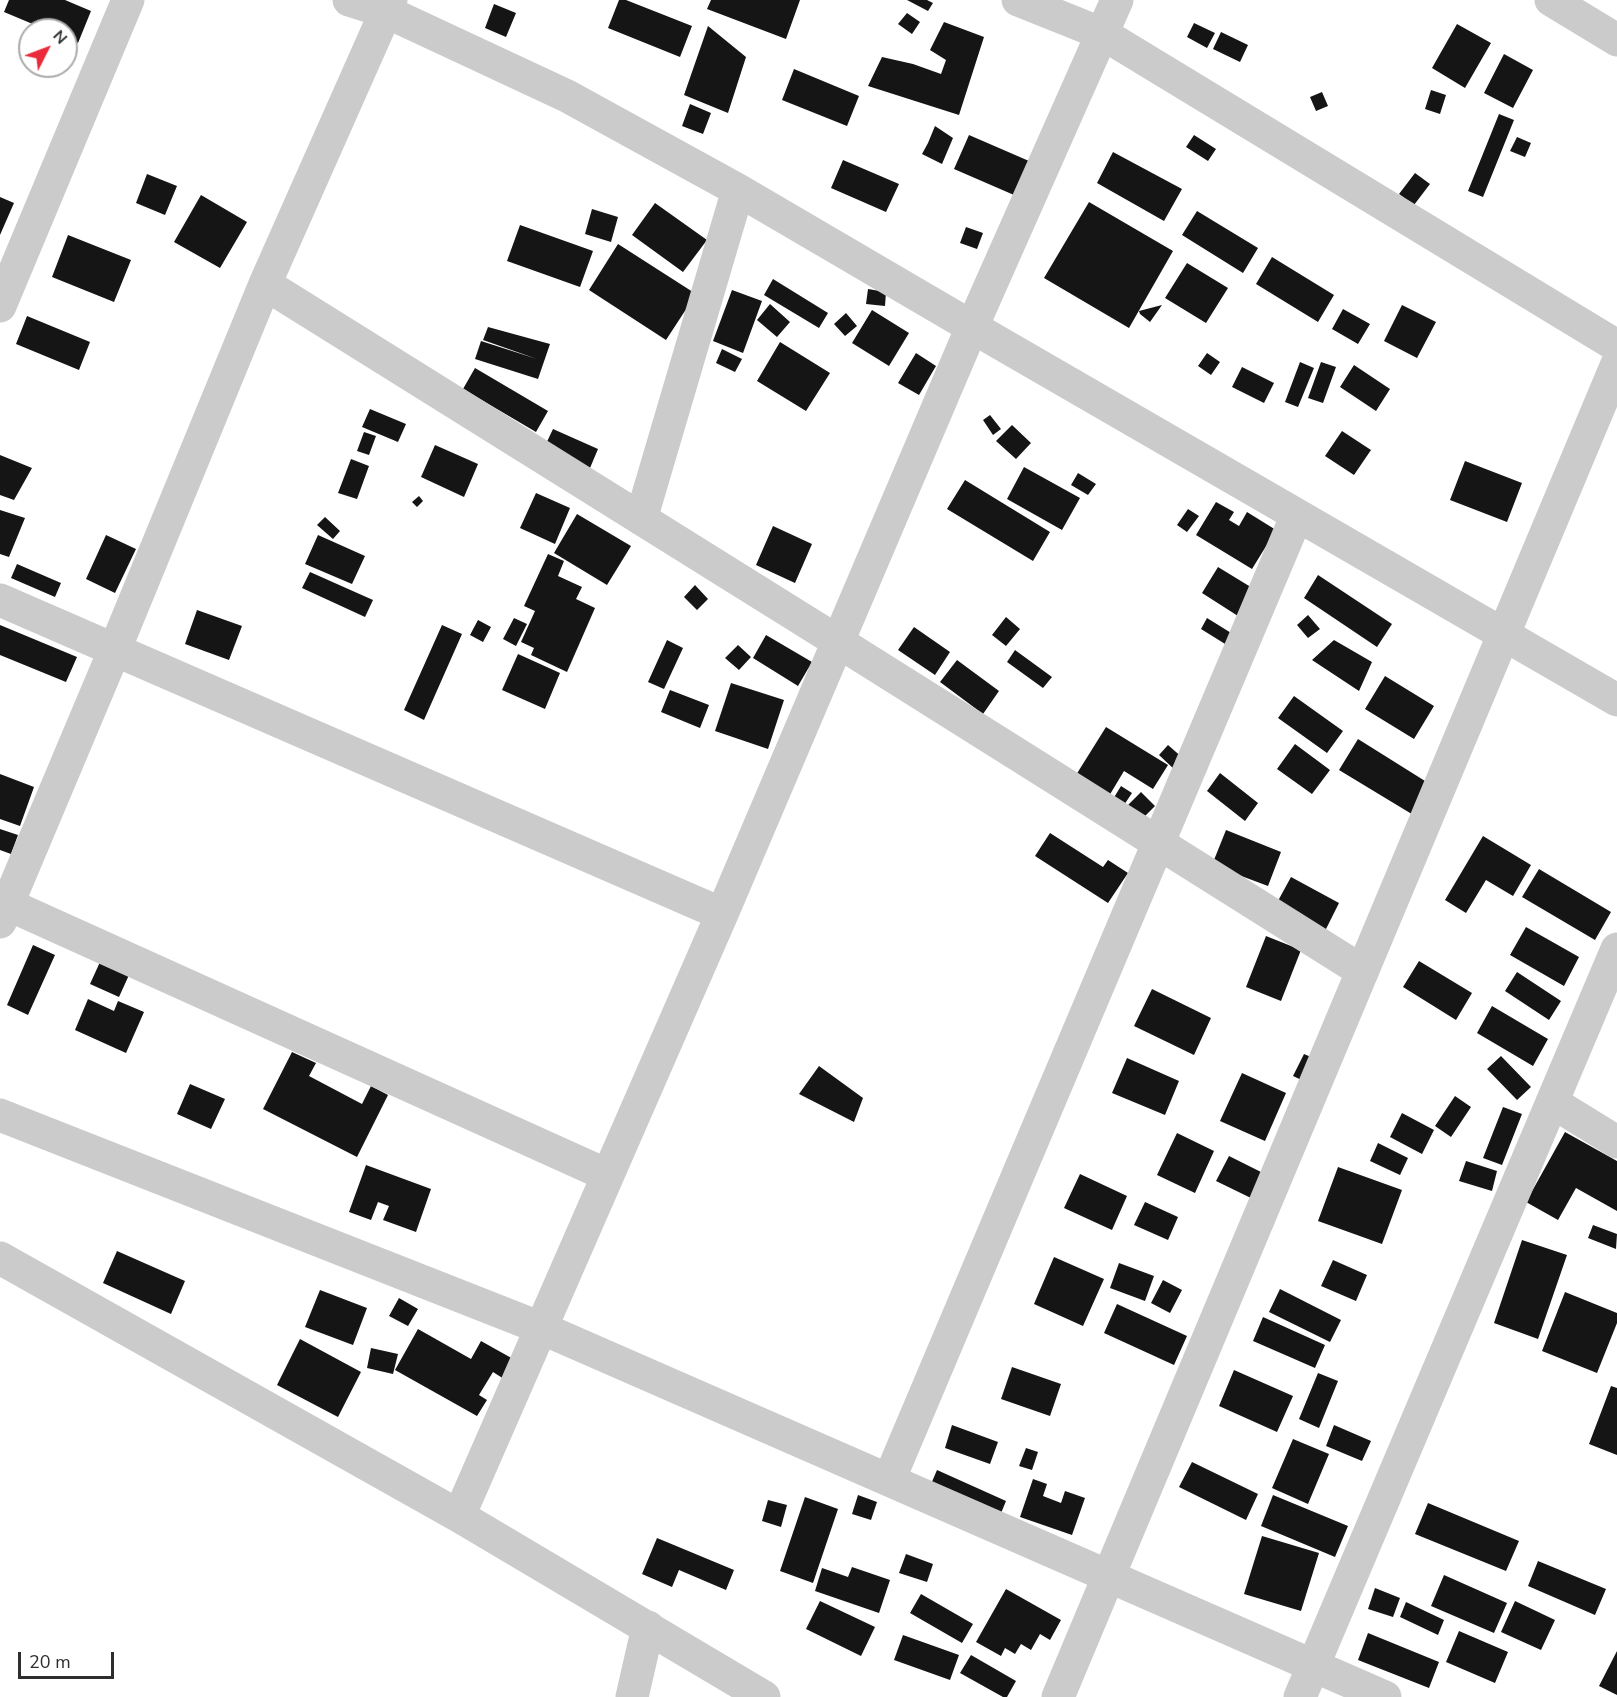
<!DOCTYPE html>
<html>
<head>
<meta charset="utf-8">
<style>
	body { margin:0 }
	#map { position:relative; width:1617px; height:1697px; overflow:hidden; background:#fff; font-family:"Nunito Sans",sans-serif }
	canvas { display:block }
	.north { position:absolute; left:18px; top:18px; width:60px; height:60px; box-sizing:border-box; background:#fff; border:2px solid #ababab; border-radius:50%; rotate:48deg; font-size:16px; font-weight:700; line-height:24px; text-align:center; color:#2e2e2e }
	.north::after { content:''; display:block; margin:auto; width:21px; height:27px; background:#eb2b39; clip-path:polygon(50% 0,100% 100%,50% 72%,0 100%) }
	.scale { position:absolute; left:18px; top:1652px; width:96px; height:27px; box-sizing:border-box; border:3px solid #2e2e2e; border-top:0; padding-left:8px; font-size:18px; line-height:21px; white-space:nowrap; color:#2e2e2e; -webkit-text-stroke:4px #fff; paint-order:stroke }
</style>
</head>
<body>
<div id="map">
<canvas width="1617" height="1697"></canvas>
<div class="north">N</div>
<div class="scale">20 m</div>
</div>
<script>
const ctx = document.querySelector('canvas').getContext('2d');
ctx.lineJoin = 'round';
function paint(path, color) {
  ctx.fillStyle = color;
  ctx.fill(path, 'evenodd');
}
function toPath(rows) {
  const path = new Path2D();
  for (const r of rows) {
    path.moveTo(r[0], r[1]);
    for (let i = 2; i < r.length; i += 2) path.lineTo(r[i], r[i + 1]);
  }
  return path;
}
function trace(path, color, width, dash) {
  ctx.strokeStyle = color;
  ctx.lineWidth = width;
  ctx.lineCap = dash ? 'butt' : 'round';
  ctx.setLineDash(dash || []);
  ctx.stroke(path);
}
paint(toPath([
	[9,0,65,0,91,11,78,43,66,38,66,30,47,30,4,12],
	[619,0,626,0,692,26,680,57,608,28],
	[711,0,800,0,786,39,707,9],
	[907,0,927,0,933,3,928,11],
	[494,4,516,13,506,37,485,28],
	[907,13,920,22,912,34,898,24],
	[944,22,984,37,959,115,868,86,882,57,913,64,941,74,946,60,930,50],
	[1194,23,1215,33,1207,48,1187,37],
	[1457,24,1491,43,1465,88,1432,68],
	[708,26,746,57,728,113,684,95],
	[1221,32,1248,45,1240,62,1213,49],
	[1504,54,1533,70,1513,108,1484,93],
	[794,69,859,96,847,126,782,100],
	[1431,90,1446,95,1440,114,1425,109],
	[1322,92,1328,106,1316,111,1310,97],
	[690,104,711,113,703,134,682,126],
	[1499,114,1514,120,1483,197,1468,191],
	[935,126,953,138,942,164,922,154,928,143],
	[969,135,1029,161,1014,195,954,169],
	[1194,135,1216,149,1208,161,1186,147],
	[1517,137,1531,143,1525,157,1510,151],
	[1113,152,1182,189,1164,221,1097,183],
	[843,160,899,184,886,212,831,188],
	[1415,173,1430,184,1414,205,1399,194],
	[147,174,177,186,165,215,136,203],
	[201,195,247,222,220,268,174,242],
	[0,197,14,203,0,235],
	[1089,202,1173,251,1129,328,1044,278],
	[655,203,707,240,683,272,632,235],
	[592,209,618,217,611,242,585,234],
	[1197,211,1258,248,1243,273,1182,235],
	[520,225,593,251,580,287,507,261],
	[966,227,983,233,977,249,960,243],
	[68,235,131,260,114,302,52,277],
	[618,244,696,294,666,340,589,290],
	[1272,257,1334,295,1318,322,1256,284],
	[1187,263,1228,288,1206,323,1165,298],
	[773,279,828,313,819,328,764,295],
	[868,289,886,292,885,306,866,304],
	[732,290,762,301,743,353,713,341],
	[770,304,790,322,777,337,757,320],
	[1162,305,1150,322,1140,314,1139,311],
	[1402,305,1436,322,1417,358,1384,341],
	[1343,309,1370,324,1358,344,1332,329],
	[872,310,909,333,889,366,852,343],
	[846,313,857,326,845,336,834,324],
	[27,316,90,342,79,370,16,344],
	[488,327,550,344,538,379,475,359,481,341,537,359,483,340],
	[780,342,830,373,806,411,757,381],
	[722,349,742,359,735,372,716,363],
	[916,353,936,366,919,395,898,383],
	[1207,353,1220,362,1211,375,1198,366],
	[1300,362,1314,368,1298,407,1285,402],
	[1321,362,1336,367,1323,403,1308,398],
	[1354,365,1390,389,1376,411,1340,387],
	[1242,367,1274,383,1264,403,1232,387],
	[475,368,548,411,536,432,463,389],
	[370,409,406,424,398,442,362,427],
	[990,415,1001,429,993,435,983,420],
	[1012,425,1031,443,1016,459,996,441],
	[553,429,598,449,590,468,544,448],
	[1342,431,1371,450,1354,475,1325,456],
	[364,432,376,436,369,455,357,451],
	[435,445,478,464,464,497,421,477],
	[0,455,32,468,14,500,0,495],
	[351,459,369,466,357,499,338,493],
	[1465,461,1522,483,1507,522,1450,500],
	[1024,467,1080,498,1062,530,1007,499],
	[1078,473,1096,484,1088,495,1071,485],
	[965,480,1050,532,1033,561,947,509],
	[536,493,570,508,555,544,520,528],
	[419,496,423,501,417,507,412,502],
	[1216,502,1234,512,1229,520,1239,526,1247,512,1276,530,1252,569,1196,535],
	[1188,509,1199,516,1187,532,1177,525],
	[0,510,25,518,9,557,0,554],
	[577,514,631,546,607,585,554,553],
	[325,517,340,531,333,539,317,525],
	[773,526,812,544,795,583,756,565],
	[106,535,136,549,115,593,86,579],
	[318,535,365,556,352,584,305,564],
	[548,554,564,561,558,576,582,587,576,599,595,608,567,672,531,655,534,648,521,642,535,611,524,606],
	[17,564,61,583,55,597,11,578],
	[1218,567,1254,589,1238,616,1202,593],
	[310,572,373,600,365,617,302,588],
	[1318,575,1392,624,1377,647,1304,598],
	[695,585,708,599,697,610,684,597],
	[197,610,242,626,229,660,185,644],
	[1308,615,1320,629,1308,638,1297,625],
	[1006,617,1020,629,1006,646,992,635],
	[514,618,527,624,516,646,503,639],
	[1207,618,1236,636,1230,647,1201,629],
	[478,620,491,627,483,642,470,635],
	[0,625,77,657,66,682,0,655],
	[442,625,462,634,424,720,404,710],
	[914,627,950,652,935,675,898,650],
	[766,635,812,662,798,686,753,658],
	[667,640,683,648,664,689,648,682],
	[1334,640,1372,662,1359,691,1312,660],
	[738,645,751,657,739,670,725,658],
	[1015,650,1052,677,1043,688,1007,662],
	[518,654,560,673,545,709,502,690],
	[957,660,999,691,983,714,940,682],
	[1385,676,1434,706,1414,739,1365,709],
	[731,683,784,700,768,749,715,731],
	[670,690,709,705,700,728,661,712],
	[1294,696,1343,731,1327,753,1278,718],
	[1106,727,1168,765,1153,789,1124,771,1109,796,1076,775],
	[1358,739,1433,786,1415,816,1339,770],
	[1295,744,1330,770,1312,794,1277,769],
	[1168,745,1184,759,1175,770,1159,755],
	[1220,773,1258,803,1245,821,1207,791],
	[0,774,34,787,20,826,0,819],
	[1121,786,1132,793,1120,811,1110,804],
	[1141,792,1155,806,1141,820,1127,806],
	[0,829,18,835,11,854,0,850],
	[1226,830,1281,852,1268,886,1212,865],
	[1050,833,1103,867,1108,860,1128,873,1108,903,1035,856],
	[1483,836,1531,865,1513,896,1486,880,1466,913,1445,900],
	[1539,869,1611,912,1595,940,1522,897],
	[1291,877,1339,903,1324,933,1273,910],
	[1526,927,1579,957,1564,986,1510,955],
	[1266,936,1301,950,1281,1001,1246,987],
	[33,945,55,955,28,1015,7,1005],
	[1419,961,1472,993,1456,1020,1403,987],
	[100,962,129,975,119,997,90,984],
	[1517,972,1561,1001,1549,1020,1505,991],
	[1152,989,1211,1018,1194,1055,1134,1026],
	[88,999,114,1011,118,1001,144,1012,126,1053,75,1030],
	[1492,1006,1548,1039,1533,1066,1477,1033],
	[292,1052,316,1063,309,1076,362,1104,371,1086,388,1095,357,1157,263,1109],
	[1304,1054,1318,1060,1308,1083,1293,1076],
	[1501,1056,1531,1087,1517,1100,1487,1069],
	[1127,1058,1179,1081,1165,1115,1112,1093],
	[819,1066,863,1098,854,1122,799,1094],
	[1242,1073,1286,1093,1265,1141,1220,1121],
	[190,1084,225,1099,211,1129,177,1114],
	[1455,1096,1471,1107,1451,1137,1435,1126],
	[1503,1107,1522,1114,1502,1165,1483,1158],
	[1402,1113,1434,1130,1422,1154,1390,1137],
	[1565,1132,1617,1161,1617,1211,1576,1188,1558,1220,1526,1202],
	[1177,1133,1214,1151,1195,1193,1157,1175],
	[1378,1143,1408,1158,1400,1175,1370,1161],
	[1229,1156,1265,1174,1253,1199,1216,1181],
	[1466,1161,1497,1171,1492,1191,1459,1181],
	[366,1165,431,1189,416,1232,383,1220,389,1206,378,1202,371,1220,349,1212],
	[1338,1167,1402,1190,1382,1244,1318,1221],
	[1080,1174,1127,1196,1112,1230,1064,1208],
	[1145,1202,1178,1217,1168,1240,1134,1225],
	[1593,1225,1617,1234,1616,1249,1588,1238],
	[1522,1240,1567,1255,1538,1339,1494,1323],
	[117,1251,185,1281,171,1314,103,1283],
	[1054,1257,1104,1279,1083,1326,1034,1304],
	[1333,1260,1367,1275,1356,1301,1321,1286],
	[1119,1263,1154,1276,1145,1301,1110,1288],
	[1163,1280,1182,1290,1170,1313,1151,1303],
	[1280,1289,1341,1320,1330,1342,1269,1312],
	[320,1290,367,1308,353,1345,305,1327],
	[1565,1292,1617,1313,1617,1323,1597,1373,1542,1351],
	[399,1298,418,1309,408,1326,389,1316],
	[1117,1304,1187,1336,1174,1365,1104,1333],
	[1263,1317,1325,1345,1315,1368,1253,1341],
	[418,1329,471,1359,481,1341,515,1360,504,1379,493,1372,479,1395,487,1400,477,1416,395,1370],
	[300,1339,361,1372,338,1417,277,1385],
	[371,1348,398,1354,393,1374,367,1368],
	[1012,1367,1061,1384,1050,1416,1001,1399],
	[1234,1370,1293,1396,1277,1432,1219,1406],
	[1318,1373,1338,1381,1319,1428,1299,1419],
	[1611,1386,1617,1388,1617,1455,1589,1444],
	[952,1425,998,1442,990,1464,945,1448],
	[1334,1425,1371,1441,1362,1461,1326,1446],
	[1293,1439,1329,1454,1308,1504,1272,1488],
	[1026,1448,1038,1452,1032,1470,1019,1466],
	[1192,1462,1258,1494,1246,1520,1179,1487],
	[937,1470,1006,1501,997,1523,928,1491],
	[1033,1479,1047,1484,1043,1496,1061,1503,1065,1491,1085,1498,1072,1535,1020,1517],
	[858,1495,877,1502,871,1520,852,1514],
	[1273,1495,1348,1526,1335,1557,1261,1526],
	[805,1497,838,1509,813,1583,780,1571],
	[768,1500,787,1505,781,1527,762,1521],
	[1428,1503,1519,1541,1506,1571,1415,1534],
	[1262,1536,1319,1553,1301,1611,1244,1594],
	[657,1538,734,1570,726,1590,679,1570,672,1587,642,1574],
	[906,1554,933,1564,927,1582,899,1573],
	[1538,1561,1606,1589,1595,1615,1528,1586],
	[852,1567,890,1580,879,1613,815,1591,822,1568,848,1577],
	[1444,1575,1507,1603,1494,1633,1431,1606],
	[1375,1588,1400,1598,1393,1617,1368,1609],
	[1006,1589,1061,1620,1050,1640,1040,1634,1031,1650,1021,1644,1015,1654,1005,1648,1001,1656,976,1642],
	[921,1594,973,1624,962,1643,910,1613],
	[820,1601,875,1627,861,1656,806,1629],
	[1515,1601,1555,1620,1541,1650,1501,1632],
	[1406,1602,1444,1620,1438,1635,1400,1617],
	[1459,1631,1508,1652,1495,1683,1446,1662],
	[1368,1633,1439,1662,1429,1688,1358,1660],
	[903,1635,959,1655,950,1680,894,1660],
	[1617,1651,1617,1695,1599,1686],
	[971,1655,1016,1681,1007,1697,1003,1697,960,1673]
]), '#151515');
trace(toPath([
	[349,0,387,12,567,96,738,190,972,327,1617,700],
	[1018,0,1103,34,1617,346],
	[1551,0,1617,40],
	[265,284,837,641,1362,971],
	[0,306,128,0],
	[641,519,738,190],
	[0,600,722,914],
	[7,904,607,1175],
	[0,922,115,649,265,284,391,0],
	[1552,1102,1617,1142],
	[0,1115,541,1328,1385,1697],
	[0,1258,459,1516,764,1697],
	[889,1480,1297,515],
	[459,1516,722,914,972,327,1117,0],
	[632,1697,648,1627],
	[1058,1697,1617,364],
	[1300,1697,1617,949]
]), '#cbcbcb', 33);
</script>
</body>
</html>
